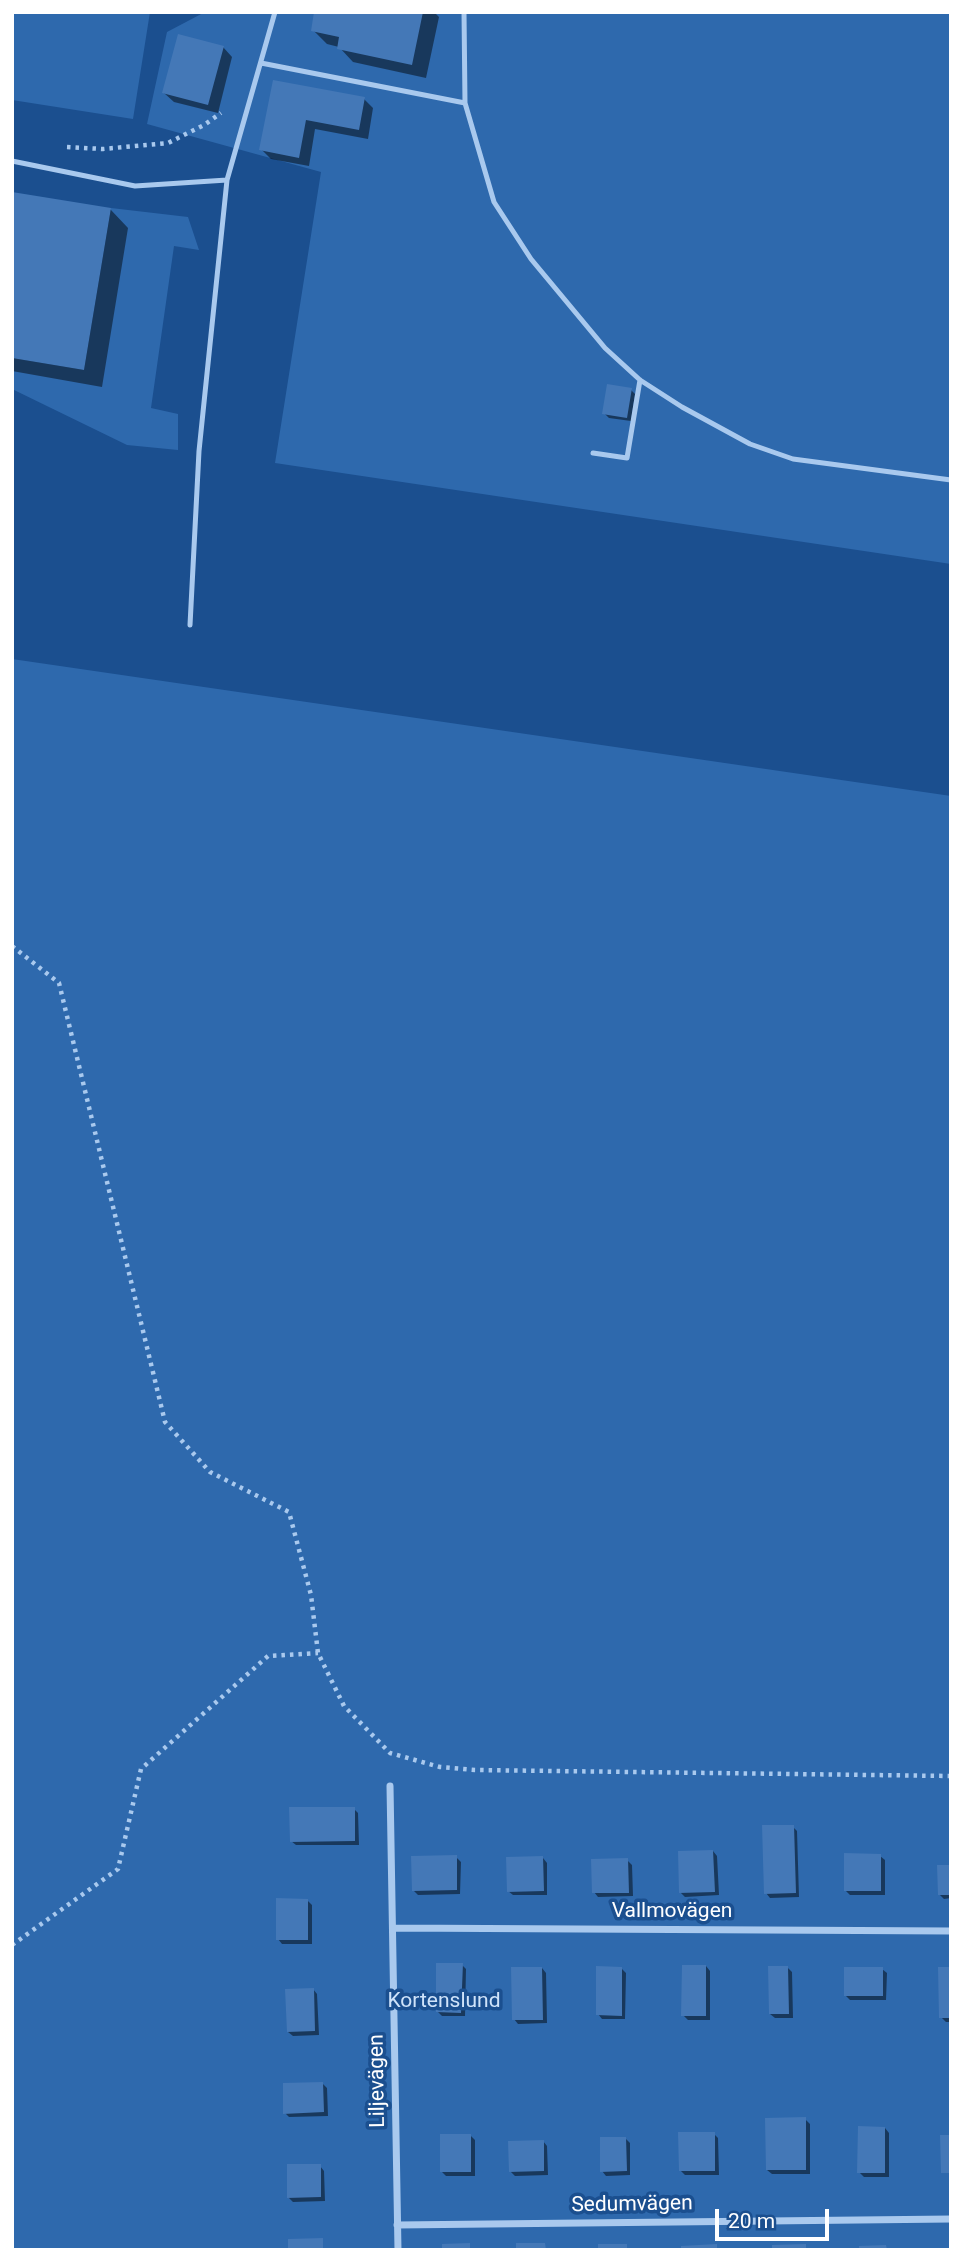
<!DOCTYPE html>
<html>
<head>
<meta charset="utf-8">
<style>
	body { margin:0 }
	#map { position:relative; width:963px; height:2262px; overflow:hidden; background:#1b4f8f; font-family:Roboto,sans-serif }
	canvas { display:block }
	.frame { position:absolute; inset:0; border:14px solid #fff; pointer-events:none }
	.scale { position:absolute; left:715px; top:2209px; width:114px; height:32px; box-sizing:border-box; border:4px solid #fff; border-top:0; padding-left:9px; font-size:21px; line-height:24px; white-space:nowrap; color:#fff; -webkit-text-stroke:5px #1b4f8f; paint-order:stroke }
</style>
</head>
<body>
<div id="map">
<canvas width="963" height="2262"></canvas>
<div class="frame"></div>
<div class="scale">20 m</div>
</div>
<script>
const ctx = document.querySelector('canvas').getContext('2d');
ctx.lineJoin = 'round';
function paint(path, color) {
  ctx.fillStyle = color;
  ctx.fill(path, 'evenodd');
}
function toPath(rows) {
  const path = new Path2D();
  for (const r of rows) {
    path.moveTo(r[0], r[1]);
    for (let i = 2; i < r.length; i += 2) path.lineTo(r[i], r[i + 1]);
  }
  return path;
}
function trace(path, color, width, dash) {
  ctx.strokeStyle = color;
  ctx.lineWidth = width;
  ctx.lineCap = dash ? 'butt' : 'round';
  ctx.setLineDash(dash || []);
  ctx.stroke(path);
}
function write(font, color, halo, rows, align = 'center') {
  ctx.font = font + ' Roboto,sans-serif';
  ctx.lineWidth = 7;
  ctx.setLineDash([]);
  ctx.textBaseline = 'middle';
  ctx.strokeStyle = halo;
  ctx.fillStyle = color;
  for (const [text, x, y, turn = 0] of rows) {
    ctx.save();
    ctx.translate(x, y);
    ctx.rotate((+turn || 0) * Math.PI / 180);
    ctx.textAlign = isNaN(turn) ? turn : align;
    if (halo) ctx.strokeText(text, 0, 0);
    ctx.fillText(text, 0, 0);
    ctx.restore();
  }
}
paint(toPath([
	[12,12,150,12,133,119,12,100],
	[205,12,951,12,951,564,275,463,321,172,147,124,167,32],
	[111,208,188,217,199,250,174,246,151,408,178,414,178,450,127,445,12,389,12,358,84,370],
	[12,659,951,796,951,2250,12,2250]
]), '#2e69ad');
paint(toPath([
	[315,12,434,12,439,17,426,78,353,62,339,47,327,44,313,30],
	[223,47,232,57,218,113,174,102,164,93],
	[274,82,364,99,373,108,368,139,315,129,309,166,271,159,261,149],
	[12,193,111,210,128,228,102,387,12,371],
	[631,390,635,394,631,421,609,418,604,413],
	[354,1809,358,1813,359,1845,296,1845,291,1841],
	[793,1827,797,1831,799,1897,770,1898,766,1893],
	[713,1851,717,1856,719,1895,685,1897,680,1892],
	[880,1856,885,1860,885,1895,850,1895,845,1890],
	[456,1857,461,1862,460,1894,418,1895,414,1891],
	[543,1858,547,1863,547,1895,513,1895,508,1891],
	[627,1860,632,1865,633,1896,598,1897,594,1892],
	[951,1866,951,1898,944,1899,939,1894],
	[307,1900,312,1905,312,1944,282,1944,278,1939],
	[462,1965,466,1969,465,2016,442,2016,438,2012],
	[706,1966,710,1971,710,2020,688,2020,683,2015],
	[787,1967,792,1972,793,2018,775,2018,770,2014],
	[542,1968,546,1973,547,2023,518,2024,514,2019],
	[621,1968,626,1973,625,2019,602,2019,598,2014],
	[882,1969,887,1973,886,2000,850,2000,846,1996],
	[951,1969,951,2022,946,2022,941,2017],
	[313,1989,317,1994,319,2035,293,2036,288,2032],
	[322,2083,327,2088,328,2116,289,2117,285,2113],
	[805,2119,810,2124,810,2174,772,2174,767,2170],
	[885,2128,889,2133,889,2177,864,2177,859,2172],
	[714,2134,718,2138,719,2175,685,2175,680,2170],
	[470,2135,475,2140,475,2176,446,2176,442,2172],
	[626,2139,630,2143,630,2175,606,2176,602,2171],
	[543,2141,547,2146,548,2175,515,2176,510,2171],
	[320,2166,324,2171,325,2201,293,2202,288,2197]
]), '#0007');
paint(toPath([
	[314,12,423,12,412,65,337,49,339,37,311,31],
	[178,34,224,46,208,105,162,93],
	[273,80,365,97,359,130,306,120,299,158,259,150],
	[12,192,111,208,84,370,12,358],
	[607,384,632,388,627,418,602,414],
	[289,1807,355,1807,355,1841,290,1842],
	[762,1825,794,1825,796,1893,764,1894],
	[713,1850,715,1892,679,1893,678,1851],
	[844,1853,881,1854,881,1891,844,1891],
	[457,1855,457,1890,412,1891,411,1856],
	[543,1856,544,1891,507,1892,506,1857],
	[628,1858,629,1893,592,1893,591,1859],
	[937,1865,951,1865,951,1895,938,1895],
	[276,1898,308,1899,308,1940,276,1940],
	[436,1963,463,1963,461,2013,436,2012],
	[682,1965,706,1965,706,2016,681,2016],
	[596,1966,622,1967,622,2016,596,2015],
	[768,1966,788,1966,789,2014,769,2014],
	[511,1967,542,1967,543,2020,512,2020],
	[844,1967,883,1967,883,1996,844,1996],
	[938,1967,951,1967,951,2018,939,2018],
	[314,1988,315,2031,287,2032,285,1989],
	[323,2082,324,2112,283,2114,283,2083],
	[806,2117,806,2170,766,2170,765,2118],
	[858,2126,885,2127,885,2173,857,2173],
	[678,2132,715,2132,715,2171,679,2171],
	[440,2134,471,2134,471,2172,440,2172],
	[940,2135,951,2135,951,2173,941,2173],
	[600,2137,626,2137,627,2171,600,2172],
	[544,2140,544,2171,509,2172,508,2141],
	[287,2164,321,2164,321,2197,287,2198],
	[323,2238,323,2250,288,2250,288,2239],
	[470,2243,470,2250,442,2250,442,2244],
	[516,2243,545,2243,546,2250,516,2250],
	[598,2244,627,2244,627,2250,598,2250],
	[717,2244,717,2250,681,2250,681,2246],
	[806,2244,806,2250,772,2250,772,2245],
	[886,2245,887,2250,859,2250,859,2246]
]), '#4478b7');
trace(toPath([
	[67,147,103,149,168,143,204,125,221,113],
	[12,946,59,983,165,1422,210,1472,289,1512,311,1595,318,1653,344,1706,390,1753,440,1767,475,1770,951,1776],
	[12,1945,118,1869,141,1769,268,1656,318,1653]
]), '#a9c9ee', 4.5, [3.5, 5]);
trace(toPath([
	[464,12,465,103,494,202,531,259,605,348,640,380,682,407,750,444,793,459,951,480],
	[261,63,465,103],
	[12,161,135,186,227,180,275,12],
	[593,453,627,458,640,380],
	[190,625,199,451,227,180]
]), '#a9c9ee', 5);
trace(toPath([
	[390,1786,398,2250],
	[393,1928,951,1931],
	[397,2225,951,2219]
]), '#a9c9ee', 7);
write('21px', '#fff', '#1b4f8f', [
	["Vallmovägen",672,1912],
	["Liljevägen",378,2081,-91],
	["Sedumvägen",632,2205,-1]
]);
write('21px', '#cfe3fa', '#1b4f8f', [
	["Kortenslund",444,2002]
]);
</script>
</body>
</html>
